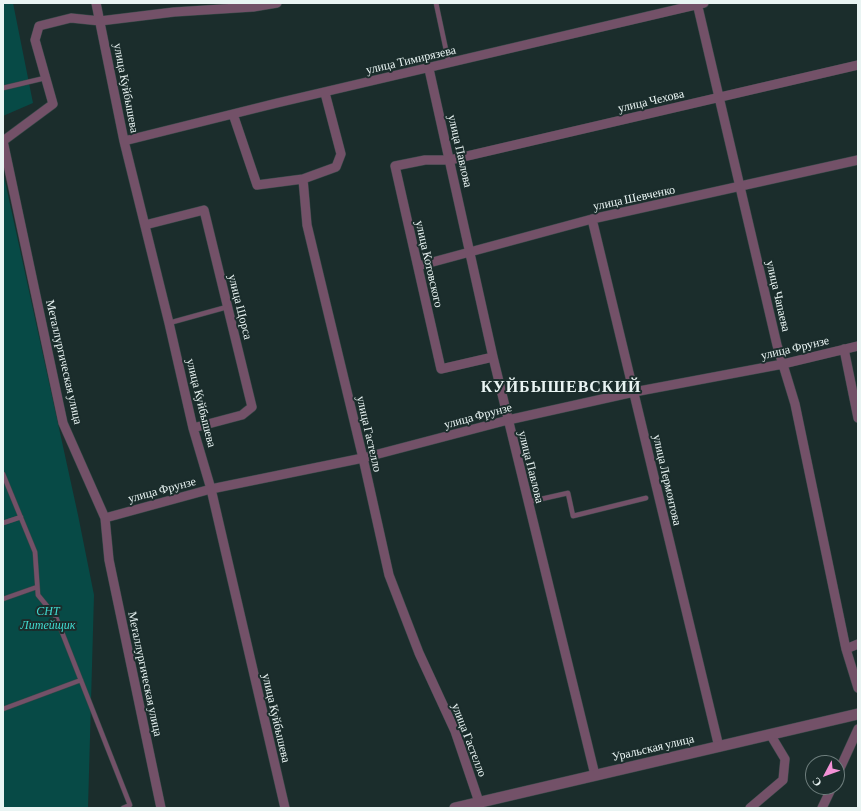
<!DOCTYPE html>
<html>
<head>
<meta charset="utf-8">
<style>
	body { margin:0 }
	#map { position:relative; width:861px; height:811px; overflow:hidden; background:#1b2d2c; font-family:"Crimson Pro",serif }
	canvas { display:block }
	.frame { position:absolute; inset:0; border:4px solid #e9f4f3; pointer-events:none }
	.north { position:absolute; left:805px; top:755px; width:40px; height:40px; box-sizing:border-box; background:#1b2d2c; border:1px solid #6d7d7c; border-radius:50%; rotate:229deg; font-size:11px; font-weight:700; line-height:16px; text-align:center; color:#e9f4f3 }
	.north::after { content:''; display:block; margin:auto; width:14px; height:18px; background:#f391d6; clip-path:polygon(50% 0,100% 100%,50% 72%,0 100%) }
</style>
</head>
<body>
<div id="map">
<canvas width="861" height="811"></canvas>
<div class="frame"></div>
<div class="north">С</div>
</div>
<script>
const ctx = document.querySelector('canvas').getContext('2d');
ctx.lineJoin = 'round';
function paint(path, color) {
  ctx.fillStyle = color;
  ctx.fill(path, 'evenodd');
}
function toPath(rows) {
  const path = new Path2D();
  for (const r of rows) {
    path.moveTo(r[0], r[1]);
    for (let i = 2; i < r.length; i += 2) path.lineTo(r[i], r[i + 1]);
  }
  return path;
}
function trace(path, color, width, dash) {
  ctx.strokeStyle = color;
  ctx.lineWidth = width;
  ctx.lineCap = dash ? 'butt' : 'round';
  ctx.setLineDash(dash || []);
  ctx.stroke(path);
}
function write(font, color, halo, rows, align = 'center') {
  ctx.font = font + ' "Crimson Pro",serif';
  ctx.lineWidth = 4;
  ctx.setLineDash([]);
  ctx.textBaseline = 'middle';
  ctx.strokeStyle = halo;
  ctx.fillStyle = color;
  for (const [text, x, y, turn = 0] of rows) {
    ctx.save();
    ctx.translate(x, y);
    ctx.rotate((+turn || 0) * Math.PI / 180);
    ctx.textAlign = isNaN(turn) ? turn : align;
    if (halo) ctx.strokeText(text, 0, 0);
    ctx.fillText(text, 0, 0);
    ctx.restore();
  }
}
paint(toPath([
	[3,3,13,3,33,103,3,116],
	[3,172,78,515,94,595,88,808,3,808]
]), '#074a46');
const service = toPath([
	[436,3,449,64],
	[3,88,45,78],
	[169,323,227,307],
	[3,474,35,552,38,595,56,617,130,805,123,808],
	[528,502,568,493,573,516,646,498],
	[3,523,21,517],
	[3,599,37,587],
	[3,709,81,680]
]);
const minor = toPath([
	[96,3,124,141,169,323,193,428,211,489,285,808],
	[697,3,777,345,795,404,846,649,858,688],
	[429,69,493,357,595,775],
	[233,114,257,185,303,179,307,225,363,458,389,575,419,653,455,731,479,802],
	[124,141,277,103,704,3],
	[303,179,336,167,341,154,325,93],
	[592,219,719,747],
	[145,225,204,210,252,407,242,415,193,428],
	[418,266,592,219,858,160],
	[844,349,858,418],
	[493,357,441,369,395,166,425,160,450,160,858,65],
	[105,518,211,489,363,458,508,420,634,392,783,364,858,346],
	[846,649,858,644],
	[837,775,858,729],
	[161,808,109,560,105,518,63,423,3,141,53,104,35,40,39,26,71,18,100,21,174,12,253,7,277,3],
	[750,808,783,780,785,759,770,734],
	[822,808,832,787]
]);
const tertiary = toPath([
	[455,808,858,714]
]);
trace(service, '#384948', 5.5);
trace(minor, '#384948', 10);
trace(tertiary, '#384948', 12);
trace(service, '#735168', 4.5);
trace(minor, '#735168', 9);
trace(tertiary, '#735168', 11);
write('12px', '#e9f4f3', '#1b2d2c', [
	["улица Тимирязева",411,60,-13],
	["улица Куйбышева",126,88,79],
	["улица Чехова",651,101,-13],
	["улица Павлова",460,151,77],
	["улица Шевченко",634,198,-12],
	["улица Котовского",429,264,77],
	["улица Чапаева",778,296,77],
	["улица Щорса",240,307,76],
	["улица Фрунзе",795,348,-13],
	["Металлургическая улица",64,362,77],
	["улица Куйбышева",201,403,76],
	["улица Фрунзе",478,416,-15],
	["улица Гастелло",369,434,77],
	["улица Павлова",531,467,76],
	["улица Лермонтова",667,480,77],
	["улица Фрунзе",162,490,-15],
	["Металлургическая улица",145,674,78],
	["улица Куйбышева",276,718,77],
	["улица Гастелло",469,740,69],
	["Уральская улица",653,748,-13]
]);
write('italic 12px', '#41dbd1', '#1b2d2c', [
	["СНТ",48,611],
	["Литейщик",48,625]
]);
ctx.letterSpacing = '1px';
write('bold 16px', '#e9f4f3', '#1b2d2c', [
	["КУЙБЫШЕВСКИЙ",561,387]
]);
ctx.letterSpacing = '0px';
</script>
</body>
</html>
